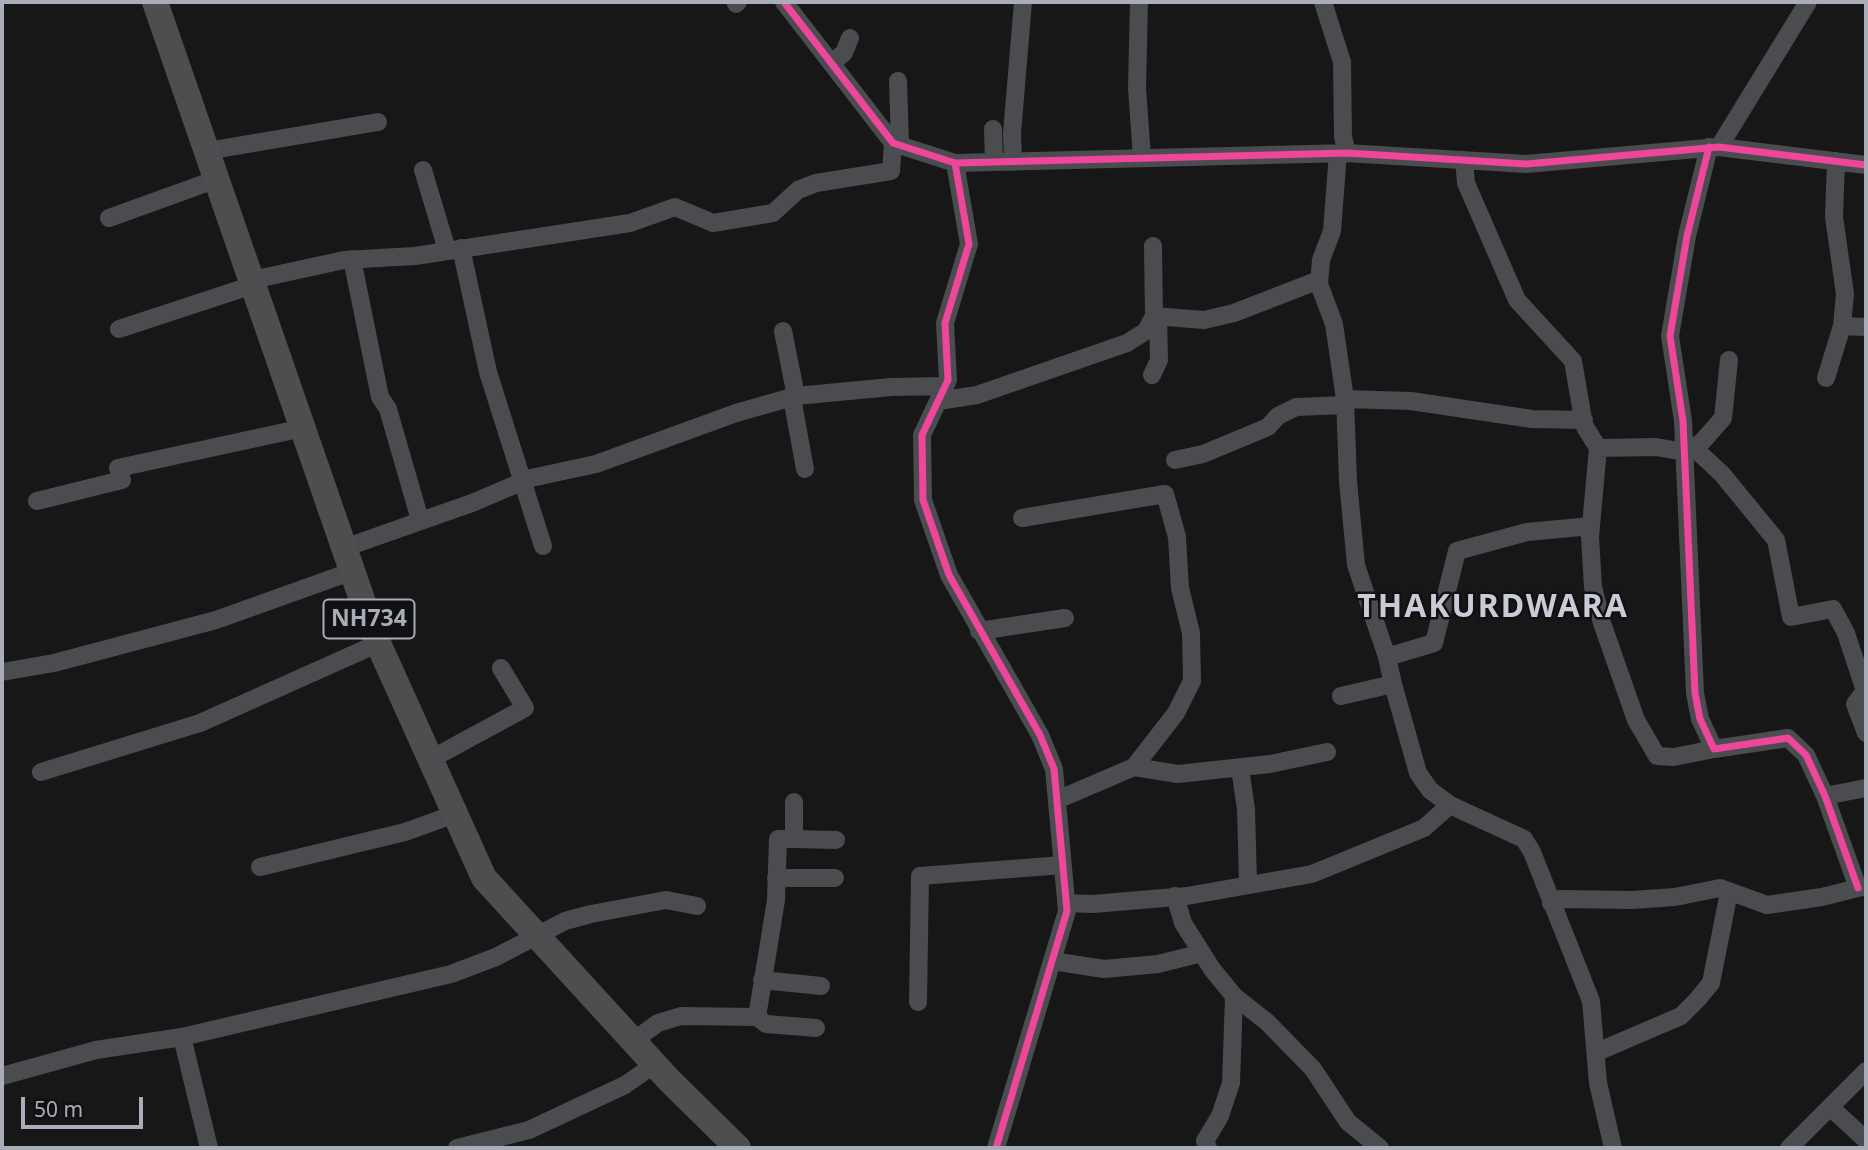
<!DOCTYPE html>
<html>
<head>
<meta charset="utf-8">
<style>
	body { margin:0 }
	#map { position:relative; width:1868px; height:1150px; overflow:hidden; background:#171717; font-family:"Noto Sans",sans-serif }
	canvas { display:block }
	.frame { position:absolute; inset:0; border:4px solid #a8adb8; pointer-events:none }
	.scale { position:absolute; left:21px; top:1097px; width:122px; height:32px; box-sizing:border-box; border:4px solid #a8adb8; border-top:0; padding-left:9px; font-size:21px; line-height:24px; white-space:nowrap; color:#a8adb8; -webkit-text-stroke:5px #111113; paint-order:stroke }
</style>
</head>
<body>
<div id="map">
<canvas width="1868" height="1150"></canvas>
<div class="frame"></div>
<div class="scale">50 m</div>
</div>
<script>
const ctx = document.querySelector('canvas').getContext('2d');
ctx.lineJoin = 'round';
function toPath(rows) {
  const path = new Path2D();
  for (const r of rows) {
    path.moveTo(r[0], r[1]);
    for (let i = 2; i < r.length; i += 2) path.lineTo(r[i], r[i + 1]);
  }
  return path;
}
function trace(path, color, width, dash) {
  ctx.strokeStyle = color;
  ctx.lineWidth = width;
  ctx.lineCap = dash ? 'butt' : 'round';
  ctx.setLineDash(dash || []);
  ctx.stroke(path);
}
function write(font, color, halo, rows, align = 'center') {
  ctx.font = font + ' "Noto Sans",sans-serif';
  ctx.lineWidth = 5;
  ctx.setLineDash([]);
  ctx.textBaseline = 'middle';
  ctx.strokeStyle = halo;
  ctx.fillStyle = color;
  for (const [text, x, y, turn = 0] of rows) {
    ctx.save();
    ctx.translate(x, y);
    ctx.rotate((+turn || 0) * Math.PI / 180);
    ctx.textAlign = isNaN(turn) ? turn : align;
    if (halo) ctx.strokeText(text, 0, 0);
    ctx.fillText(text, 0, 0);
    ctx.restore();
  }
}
trace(toPath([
	[784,2,893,143,955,163,1347,153,1526,164,1719,147,1866,165],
	[1139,2,1137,88,1142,158],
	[1323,2,1342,62,1343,137,1347,153],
	[736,4,738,2],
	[831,63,844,53,850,38],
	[898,81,900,145],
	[993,129,994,162],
	[1709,147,1687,236,1670,336,1683,421,1695,693,1700,719,1714,749,1788,738,1806,755,1825,796,1858,888],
	[1719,147,1808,2],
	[207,151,378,122],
	[1338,153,1332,231,1321,260,1319,284,1334,324,1345,399,1411,401,1532,419,1584,420],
	[1464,160,1466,183,1517,300,1573,361,1584,425,1598,448,1590,537,1593,587,1602,623,1636,720,1657,756,1674,757,1714,749],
	[1013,162,1012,133,1023,2],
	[955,163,969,244,945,323,948,380,922,435,923,500,949,575,1040,735,1054,769,1067,911,996,1148],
	[423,170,447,250],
	[109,218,217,179],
	[461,248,488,372,543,546],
	[352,259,380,397,388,409,420,520],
	[252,280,344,260,415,256,630,223,675,207,713,223,773,213,798,190,816,183,891,171,893,143],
	[1154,316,1204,320,1234,313,1319,280],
	[1842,326,1866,327],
	[119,329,253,285],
	[783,331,796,396],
	[1152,375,1159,360,1158,317],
	[1826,378,1842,326,1845,294,1834,217,1836,161],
	[792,398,805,469],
	[1345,399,1348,481,1356,565,1387,657],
	[938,401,977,395,1127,343,1146,331,1154,316,1153,246],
	[1693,447,1722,474,1776,540,1791,617,1833,609,1846,633,1865,691,1855,704,1866,733],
	[1598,448,1656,447,1684,452,1701,443,1723,418,1729,360],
	[1175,460,1203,454,1268,427,1278,416,1296,407,1345,405],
	[37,501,122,480,118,468,303,428],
	[1022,518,1165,494,1177,537,1180,588,1191,633,1192,681,1176,713,1134,767,1057,800],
	[344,548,472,503,531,478,596,464,736,413,796,396,891,387,945,386],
	[979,631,1065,618],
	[2,672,54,663,216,620,353,571],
	[1393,684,1418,773,1430,790,1450,805,1524,839,1532,852,1591,1001,1598,1083,1613,1148],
	[1341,696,1393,684,1387,657,1434,643,1457,551,1527,532,1591,526],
	[431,759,525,708,501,668],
	[1134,767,1178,774,1270,764,1327,752],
	[1240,768,1246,809,1248,883],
	[41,772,200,723,379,643],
	[1825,796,1866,788],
	[794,839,836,840],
	[260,867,405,832,455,814],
	[776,878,835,878],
	[1175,896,1183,923,1212,969,1234,996,1267,1022,1313,1069,1348,1122,1380,1148],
	[1066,903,1093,904,1187,896,1312,874,1424,828,1450,805],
	[1551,903,1560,899,1632,900,1675,897,1720,888,1767,905,1822,897,1866,886],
	[1052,961,1104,969,1158,964,1202,953],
	[762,980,821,986],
	[918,1002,920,876,1063,865],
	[757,1017,766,1024,816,1028],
	[182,1037,209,1148],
	[633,1041,658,1023,681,1016,757,1017,776,900,778,839,794,839,794,802],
	[1597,1052,1681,1016,1697,1000,1711,983,1729,892],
	[2,1076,96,1050,182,1037,451,974,496,957,565,921,591,914,666,900,697,906],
	[1830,1107,1866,1140],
	[457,1148,529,1130,625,1085,655,1064],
	[1208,1148,1205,1141,1220,1116,1231,1083,1234,996],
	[1789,1148,1866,1071]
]), '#4b4c50', 18);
trace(toPath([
	[155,2,374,634,484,878,669,1080,738,1148]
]), '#4e4e51', 26);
trace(toPath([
	[784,2,893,143,955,163,1347,153,1526,164,1719,147,1866,165],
	[1709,147,1687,236,1670,336,1683,421,1695,693,1700,719,1714,749,1788,738,1806,755,1825,796,1858,888],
	[955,163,969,244,945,323,948,380,922,435,923,500,949,575,1040,735,1054,769,1067,911,996,1148]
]), '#ed469a', 7);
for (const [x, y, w] of [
	[369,619,91]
]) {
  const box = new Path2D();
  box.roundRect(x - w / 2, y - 19.5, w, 39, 5);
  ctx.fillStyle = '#111113';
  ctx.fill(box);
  trace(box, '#a8adb8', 2);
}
write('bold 23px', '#a8adb8', null, [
	["NH734",369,619]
]);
ctx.letterSpacing = '2px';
write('bold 32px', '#c9ccd4', '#111113', [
	["THAKURDWARA",1493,608]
]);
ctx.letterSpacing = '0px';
</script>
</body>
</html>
